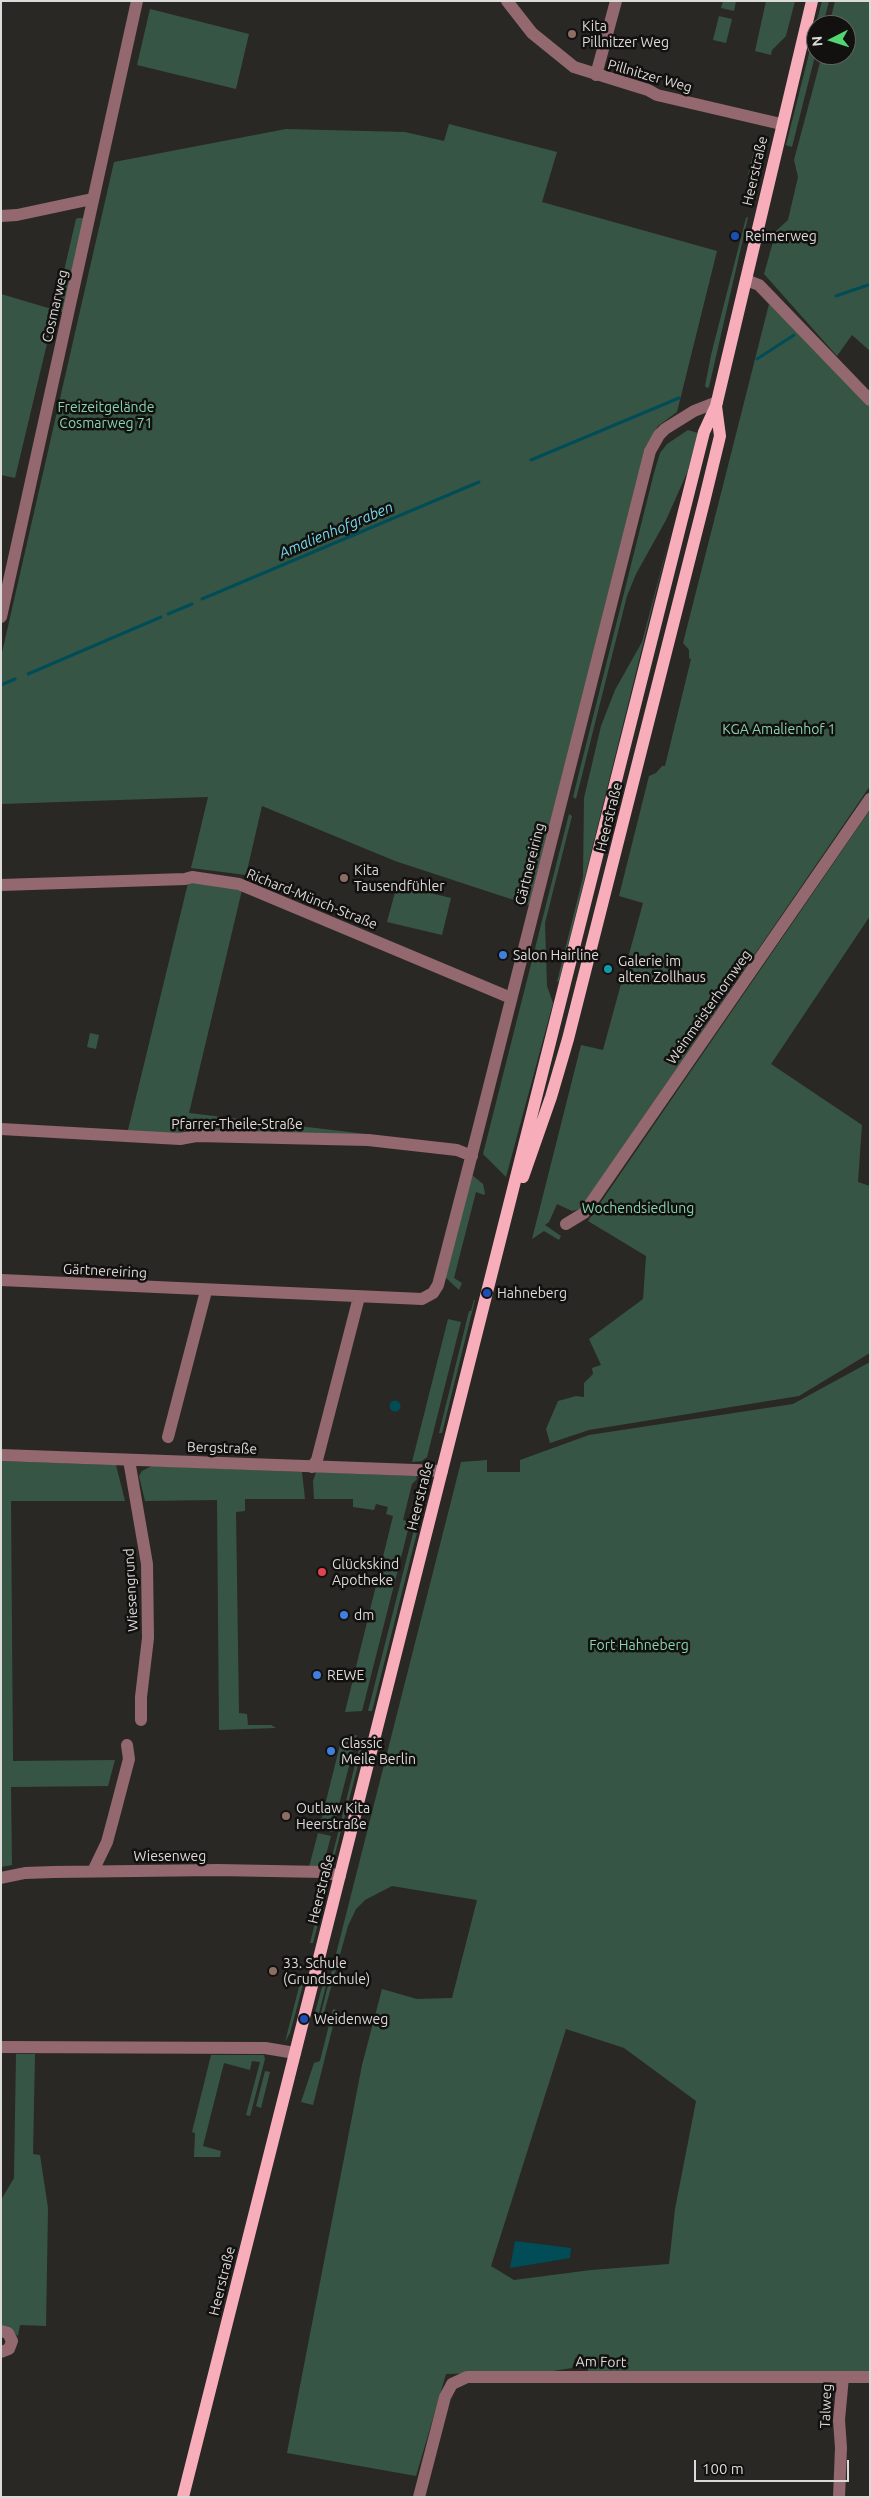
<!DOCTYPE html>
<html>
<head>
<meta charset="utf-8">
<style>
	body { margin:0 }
	#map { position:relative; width:871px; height:2498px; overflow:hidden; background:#2a2825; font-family:Ubuntu,sans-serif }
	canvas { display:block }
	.frame { position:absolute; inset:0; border:2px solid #dddbd9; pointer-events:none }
	.north { position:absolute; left:806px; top:15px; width:50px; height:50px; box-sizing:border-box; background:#12110f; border:1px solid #636260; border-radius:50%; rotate:265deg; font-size:14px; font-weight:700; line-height:20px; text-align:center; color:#dddbd9 }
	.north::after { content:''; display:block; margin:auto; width:18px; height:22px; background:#52d673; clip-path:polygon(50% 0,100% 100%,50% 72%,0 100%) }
	.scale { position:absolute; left:694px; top:2460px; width:155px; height:22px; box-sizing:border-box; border:2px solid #dddbd9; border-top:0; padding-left:6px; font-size:15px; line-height:18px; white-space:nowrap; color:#dddbd9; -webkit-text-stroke:4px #12110f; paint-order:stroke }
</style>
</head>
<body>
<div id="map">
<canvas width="871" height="2498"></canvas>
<div class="frame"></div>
<div class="north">N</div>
<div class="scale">100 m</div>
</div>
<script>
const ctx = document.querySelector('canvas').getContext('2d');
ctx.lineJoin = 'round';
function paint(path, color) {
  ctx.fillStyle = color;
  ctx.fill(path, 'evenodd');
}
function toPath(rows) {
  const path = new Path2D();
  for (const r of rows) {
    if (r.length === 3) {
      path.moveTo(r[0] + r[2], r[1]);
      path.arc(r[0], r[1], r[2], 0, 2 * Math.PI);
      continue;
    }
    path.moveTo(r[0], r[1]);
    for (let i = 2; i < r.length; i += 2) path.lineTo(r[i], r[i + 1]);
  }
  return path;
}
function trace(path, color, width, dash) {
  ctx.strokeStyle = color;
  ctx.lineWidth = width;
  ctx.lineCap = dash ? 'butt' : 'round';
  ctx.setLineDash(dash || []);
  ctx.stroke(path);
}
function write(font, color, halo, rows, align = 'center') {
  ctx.font = font + ' Ubuntu,sans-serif';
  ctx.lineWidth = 5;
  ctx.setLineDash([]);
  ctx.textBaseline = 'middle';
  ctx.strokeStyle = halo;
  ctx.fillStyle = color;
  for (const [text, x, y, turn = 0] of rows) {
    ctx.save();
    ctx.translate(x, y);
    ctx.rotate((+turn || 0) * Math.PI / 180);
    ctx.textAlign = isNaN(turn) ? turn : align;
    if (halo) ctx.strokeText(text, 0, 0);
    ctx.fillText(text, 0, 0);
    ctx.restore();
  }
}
paint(toPath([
	[723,1,736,1,734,11,721,8],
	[766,1,795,1,786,36,772,50,771,55,755,51],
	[822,1,829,1,823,25,816,25],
	[835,1,870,1,870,351,852,335,837,356,764,274,776,231,788,220,798,177,794,160,822,55,846,55,846,25,829,25],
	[150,9,249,34,236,89,137,65],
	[719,16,732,19,726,43,713,40],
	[816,26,816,52,792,147,786,145],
	[449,124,557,152,542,202,717,251,677,412,658,426,645,447,529,905,395,861,262,806,246,875,191,868,208,797,1,804,1,657,114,162,286,129,405,132,444,141],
	[755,147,765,149,761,161,748,175],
	[748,217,709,387,707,388,705,386,711,355,746,218],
	[78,218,83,218,83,224,65,313,55,310,15,478,1,475,1,294,55,310,76,219],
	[769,304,870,407,870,786,580,1209,572,1211,557,1204,549,1222,545,1225,561,1236,559,1240,544,1231,532,1239,581,1045,603,1050,643,903,619,896,649,776,656,773,662,766,665,766,691,659,689,658,689,650,683,643],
	[688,430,698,433,687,473,666,520,636,574,627,596,576,799,573,797,654,473,660,453,667,444],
	[671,532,559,981,557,982,583,877,584,798,601,726,615,690,642,642],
	[870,810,870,916,771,1064,862,1125,858,1182,870,1186,870,1353,799,1396,589,1430,550,1443,546,1429,558,1401,576,1396,584,1397,584,1383,593,1374,592,1368,601,1365,589,1339,643,1299,646,1256,588,1221],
	[569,814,572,816,545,923,547,986,553,1003,506,1177,483,1154],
	[191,880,242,890,189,1113,383,1136,184,1131,180,1134,131,1133,128,1130,188,883],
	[397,885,451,898,442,935,387,922],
	[90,1033,99,1035,96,1049,87,1047],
	[472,1175,483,1184,485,1193,484,1195,476,1192,454,1278,462,1283,459,1290,445,1277],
	[474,1300,475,1300,442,1433,439,1433,469,1311,471,1311],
	[448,1319,461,1322,427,1457,422,1461,412,1462],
	[870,1362,870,2372,588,2374,588,2358,575,2358,572,2368,553,2371,446,2374,416,2476,287,2453,362,2065,382,1989,417,1999,452,1998,477,1900,392,1886,365,1900,356,1909,348,1926,322,2020,321,2013,461,1462,487,1460,487,1472,520,1472,520,1460,589,1435,793,1404],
	[566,2029,624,2048,696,2101,675,2209,669,2264,591,2270,514,2280,491,2266],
	[1,1461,116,1465,125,1501,11,1501,13,1761,115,1760,108,1786,11,1787,12,1865,1,1867],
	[152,1466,302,1472,305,1499,245,1499,245,1511,236,1512,239,1713,247,1714,248,1725,271,1725,276,1728,219,1730,217,1500,145,1501,139,1476,142,1471],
	[316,1472,416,1476,417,1479,412,1484,403,1520,410,1522,362,1711,345,1712,393,1516,386,1514,388,1507,376,1504,374,1510,353,1507,353,1499,314,1499,313,1481],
	[426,1482,428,1489,372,1711,368,1711],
	[357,1735,332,1832,319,1829,342,1737],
	[362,1737,365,1738,333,1862,330,1865],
	[318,1833,331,1836,323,1866,309,1867],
	[326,1881,328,1884,313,1943,310,1943],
	[324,1980,327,1981,318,2017,314,2016],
	[300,1983,303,1985,290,2033,285,2042],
	[333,2009,337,2010,313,2105,301,2102,314,2063,320,2061],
	[16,2054,35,2054,33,2154,40,2155,48,2208,46,2326,20,2325,18,2336,1,2325,1,2200,14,2178],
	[211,2055,264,2055,265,2059,250,2116,246,2115,260,2062,252,2061,250,2070,224,2063,203,2146,221,2151,220,2157,194,2157,195,2133,192,2132],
	[265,2071,270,2072,261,2108,256,2106]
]), '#375545');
paint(toPath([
	[395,1406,5.5],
	[515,2241,571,2248,570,2258,510,2268]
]), '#004d57');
trace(toPath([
	[836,296,868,285],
	[757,359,794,335],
	[531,460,679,398],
	[202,599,479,482],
	[168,614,192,604],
	[28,674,161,617],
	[1,685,15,679]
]), '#004d57', 3);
trace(toPath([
	[507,1,532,33,574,67,648,90,657,95,781,124],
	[596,75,616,1],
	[1,216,17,215,92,199],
	[746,280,759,285,870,400],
	[1,617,137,1],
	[1,885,185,879,192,877,239,884,511,998],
	[1,1129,180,1139,196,1136,368,1140,457,1150,472,1156],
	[566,1224,584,1213,870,799],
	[1,1280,422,1299,433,1293,438,1285,473,1150,650,451,659,435,665,429,694,411,717,402],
	[168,1437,206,1291],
	[1,1455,442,1471],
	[129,1460,147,1564,148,1638,141,1697,141,1720],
	[312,1467,317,1460,359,1297],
	[93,1871,107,1842,114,1816,129,1759,127,1745],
	[1,1878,25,1873,53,1872,218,1870,324,1872,340,1876],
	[1,2047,265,2048,295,2053],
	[1,2331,8,2333,12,2341,9,2349,1,2352],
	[419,2497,445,2397,452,2384,467,2377,870,2377],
	[839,2497,841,2448,839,2420,843,2377]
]), '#94686f', 12);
trace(toPath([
	[523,1177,551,1097,568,1039,704,502,720,436,716,406],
	[183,2497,704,432,716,406,812,1]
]), '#f7aeba', 12);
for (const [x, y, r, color] of [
	[572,34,5,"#8d6e63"],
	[735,236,5,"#1a4fb4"],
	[344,878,5,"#8d6e63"],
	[503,955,5,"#3f7fe0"],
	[608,969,5,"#0f9aa8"],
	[487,1293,5,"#1a4fb4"],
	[322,1572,5,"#e0444e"],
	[344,1615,5,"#3f7fe0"],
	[317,1675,5,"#3f7fe0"],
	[331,1751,5,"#3f7fe0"],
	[286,1816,5,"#8d6e63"],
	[273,1971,5,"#8d6e63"],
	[304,2019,5,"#1a4fb4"]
]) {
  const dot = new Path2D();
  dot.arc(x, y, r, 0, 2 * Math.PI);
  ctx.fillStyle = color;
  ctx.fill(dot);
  trace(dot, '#12110f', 2);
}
write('14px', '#dddbd9', '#12110f', [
	["Kita",582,26],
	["Pillnitzer Weg",582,42],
	["Reimerweg",745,236],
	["Kita",354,870],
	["Tausendfühler",354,886],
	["Salon Hairline",513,955],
	["Galerie im",618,961],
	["alten Zollhaus",618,977],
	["Hahneberg",497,1293],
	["Glückskind",332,1564],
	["Apotheke",332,1580],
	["dm",354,1615],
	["REWE",327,1675],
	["Classic",341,1743],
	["Meile Berlin",341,1759],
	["Outlaw Kita",296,1808],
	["Heerstraße",296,1824],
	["33. Schule",283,1963],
	["(Grundschule)",283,1979],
	["Weidenweg",314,2019]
], 'left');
write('14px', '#dddbd9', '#12110f', [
	["Pillnitzer Weg",650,76,16],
	["Heerstraße",755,171,-77],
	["Cosmarweg",55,306,-77],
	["Heerstraße",609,817,-76],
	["Gärtnereiring",530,864,-76],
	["Richard-Münch-Straße",312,899,22],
	["Weinmeisterhornweg",709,1007,-55],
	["Pfarrer-Theile-Straße",237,1124],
	["Gärtnereiring",105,1271,3],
	["Bergstraße",222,1448,2],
	["Heerstraße",420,1496,-76],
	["Wiesengrund",131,1590,-93],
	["Wiesenweg",170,1856],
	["Heerstraße",321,1889,-76],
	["Heerstraße",222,2281,-76],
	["Am Fort",601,2362,1],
	["Talweg",826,2406,-88]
]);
write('14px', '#87d5ad', '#12110f', [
	["Freizeitgelände",106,407],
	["Cosmarweg 71",106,423],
	["KGA Amalienhof 1",779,729],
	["Wochendsiedlung",638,1208],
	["Fort Hahneberg",639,1645]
]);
write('italic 15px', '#74d9ea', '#12110f', [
	["Amalienhofgraben",336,530,-23]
]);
</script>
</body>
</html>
